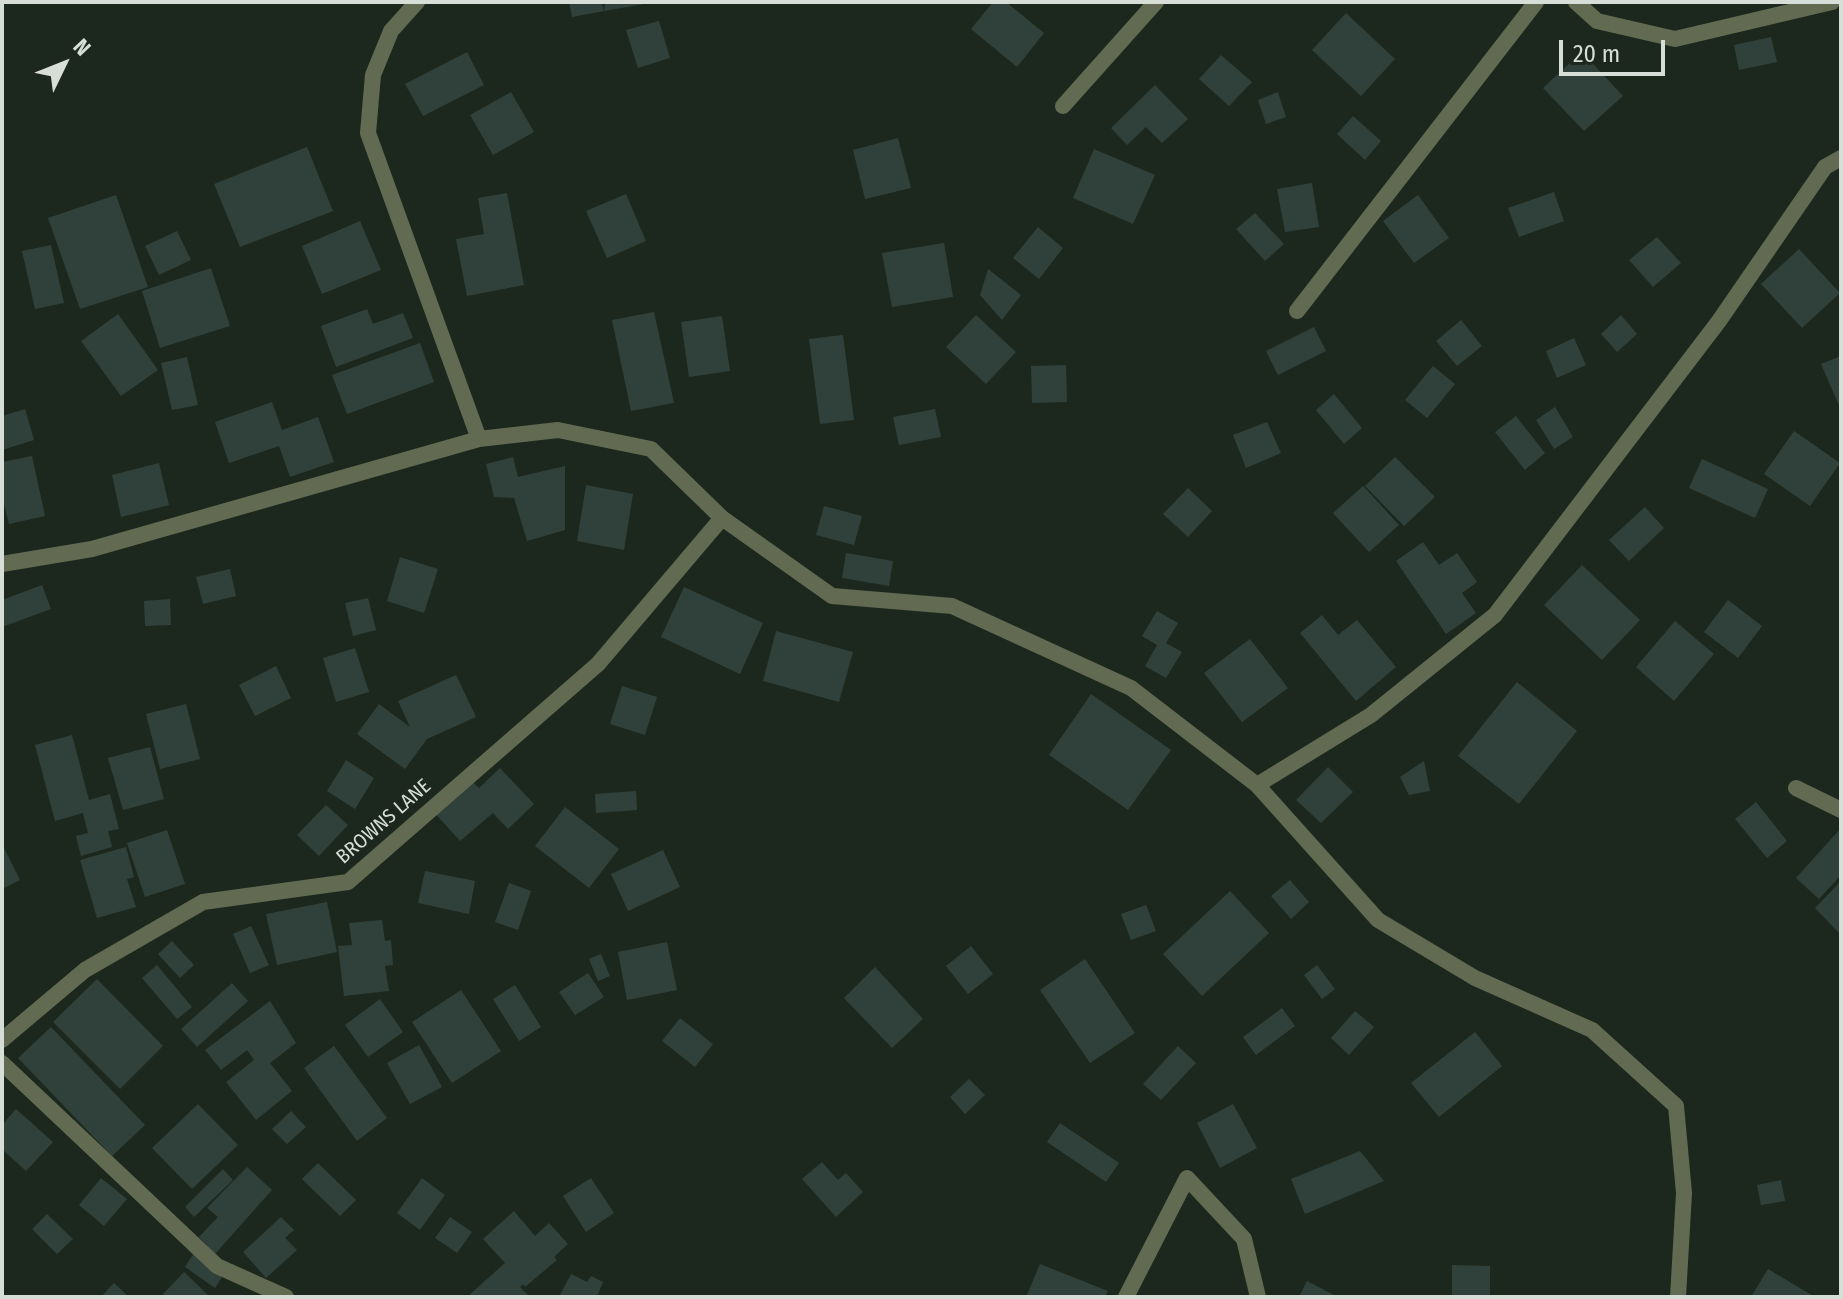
<!DOCTYPE html>
<html>
<head>
<meta charset="utf-8">
<style>
	body { margin:0 }
	#map { position:relative; width:1843px; height:1299px; overflow:hidden; background:#1c281e; font-family:"Fira Sans Condensed",sans-serif }
	canvas { display:block }
	.frame { position:absolute; inset:0; border:4px solid #d7ded8; pointer-events:none }
	.north { position:absolute; left:24px; top:24px; width:80px; height:80px; -webkit-text-stroke:6px #1c281e; paint-order:stroke; rotate:47deg; font-size:22px; font-weight:700; line-height:32px; text-align:center; color:#d7ded8 }
	.north::after { content:''; display:block; margin:auto; width:28px; height:36px; background:#d7ded8; clip-path:polygon(50% 0,100% 100%,50% 72%,0 100%) }
	.scale { position:absolute; left:1559px; top:40px; width:106px; height:36px; box-sizing:border-box; border:4px solid #d7ded8; border-top:0; padding-left:10px; font-size:24px; line-height:28px; white-space:nowrap; color:#d7ded8; -webkit-text-stroke:6px #1c281e; paint-order:stroke }
</style>
</head>
<body>
<div id="map">
<canvas width="1843" height="1299"></canvas>
<div class="frame"></div>
<div class="north">N</div>
<div class="scale">20 m</div>
</div>
<script>
const ctx = document.querySelector('canvas').getContext('2d');
ctx.lineJoin = 'round';
function paint(path, color) {
  ctx.fillStyle = color;
  ctx.fill(path, 'evenodd');
}
function toPath(rows) {
  const path = new Path2D();
  for (const r of rows) {
    path.moveTo(r[0], r[1]);
    for (let i = 2; i < r.length; i += 2) path.lineTo(r[i], r[i + 1]);
  }
  return path;
}
function trace(path, color, width, dash) {
  ctx.strokeStyle = color;
  ctx.lineWidth = width;
  ctx.lineCap = dash ? 'butt' : 'round';
  ctx.setLineDash(dash || []);
  ctx.stroke(path);
}
function write(font, color, halo, rows, align = 'center') {
  ctx.font = font + ' "Fira Sans Condensed",sans-serif';
  ctx.lineWidth = 8;
  ctx.setLineDash([]);
  ctx.textBaseline = 'middle';
  ctx.strokeStyle = halo;
  ctx.fillStyle = color;
  for (const [text, x, y, turn = 0] of rows) {
    ctx.save();
    ctx.translate(x, y);
    ctx.rotate((+turn || 0) * Math.PI / 180);
    ctx.textAlign = isNaN(turn) ? turn : align;
    if (halo) ctx.strokeText(text, 0, 0);
    ctx.fillText(text, 0, 0);
    ctx.restore();
  }
}
paint(toPath([
	[569,2,601,2,604,11,572,17],
	[605,2,644,2,644,4,604,11],
	[993,2,1006,2,1044,33,1017,67,971,29],
	[1346,13,1395,59,1361,96,1312,50],
	[659,21,670,58,638,68,626,30],
	[1771,37,1777,62,1739,70,1734,45],
	[467,52,484,85,423,116,405,84],
	[1582,52,1623,96,1584,131,1543,88],
	[1221,55,1252,82,1229,106,1199,79],
	[1155,85,1188,119,1162,143,1146,127,1127,145,1111,128],
	[511,92,534,132,493,155,470,115],
	[1278,92,1286,117,1266,124,1258,100],
	[1353,116,1381,141,1365,160,1337,134],
	[898,138,911,188,865,199,853,150],
	[307,147,333,211,240,247,214,184],
	[1094,149,1155,175,1133,224,1073,198],
	[1312,183,1319,227,1285,232,1277,189],
	[1554,192,1564,221,1519,237,1508,208],
	[507,193,524,285,467,296,456,239,484,234,478,198],
	[626,194,646,241,607,258,586,211],
	[116,195,148,287,80,309,48,218],
	[1418,195,1449,238,1414,263,1383,221],
	[1255,213,1284,244,1265,261,1236,229],
	[360,221,381,270,322,294,302,246],
	[1038,227,1063,248,1039,279,1013,258],
	[177,231,191,260,159,275,145,246],
	[1657,237,1681,263,1653,287,1629,260],
	[944,243,953,297,892,307,882,253],
	[51,245,64,303,35,309,22,251],
	[1799,249,1840,293,1802,328,1761,284],
	[211,268,230,326,160,348,142,291],
	[988,269,1021,295,1002,320,980,295],
	[367,309,373,324,403,313,413,338,336,367,321,326],
	[654,312,674,403,631,411,612,320],
	[118,314,158,370,121,396,81,341],
	[976,315,1016,352,986,384,946,347],
	[1621,315,1637,334,1617,352,1601,334],
	[722,316,730,371,689,377,681,322],
	[1461,320,1482,346,1457,366,1436,341],
	[1314,327,1326,351,1278,375,1266,351],
	[843,335,854,420,820,424,809,339],
	[1574,338,1586,365,1557,378,1546,351],
	[420,343,434,382,347,414,332,375],
	[1841,356,1841,410,1821,364],
	[187,357,198,405,172,410,161,363],
	[1066,365,1067,402,1032,403,1031,366],
	[1433,366,1455,384,1427,418,1405,400],
	[1334,394,1362,428,1344,444,1316,410],
	[272,402,282,430,318,417,334,462,290,477,279,446,229,463,215,422],
	[1555,407,1573,437,1554,449,1536,420],
	[25,409,34,440,2,450,2,416],
	[935,409,941,437,899,445,893,417],
	[1516,416,1545,453,1525,470,1495,432],
	[1267,422,1281,453,1246,468,1233,435],
	[1794,431,1840,463,1810,506,1764,474],
	[32,456,45,516,9,524,2,496,2,462],
	[513,457,518,477,565,466,565,530,527,541,514,498,494,497,486,464],
	[1395,457,1435,497,1404,526,1365,486],
	[1702,459,1768,489,1755,518,1689,488],
	[159,463,169,505,121,517,112,475],
	[586,485,633,494,624,550,577,541],
	[1363,486,1399,525,1369,552,1333,513],
	[1188,488,1212,511,1188,537,1163,514],
	[824,506,862,516,854,545,816,535],
	[1645,507,1664,528,1629,561,1609,540],
	[1423,542,1439,565,1457,553,1477,582,1462,593,1476,613,1446,634,1396,561],
	[846,553,893,561,889,586,842,578],
	[400,557,438,569,424,613,387,601],
	[1582,565,1640,620,1602,660,1544,605],
	[230,569,236,596,203,604,196,577],
	[42,585,51,609,2,627,2,600],
	[684,587,763,623,740,674,661,637],
	[368,598,376,630,353,636,345,603],
	[170,599,171,625,145,626,144,601],
	[1728,600,1762,626,1738,658,1704,632],
	[1157,611,1178,623,1166,643,1182,652,1166,678,1145,666,1157,645,1142,636],
	[1322,615,1338,635,1357,620,1396,667,1356,701,1300,633],
	[1675,621,1714,654,1674,701,1636,667],
	[776,631,853,652,839,702,763,681],
	[1250,639,1288,688,1242,722,1204,673],
	[355,648,369,692,336,702,323,658],
	[276,666,291,698,255,716,239,685],
	[456,675,476,717,427,739,405,769,357,734,379,704,410,727,398,701],
	[1517,682,1577,731,1519,804,1458,756],
	[622,686,657,697,645,735,610,724],
	[1091,694,1171,750,1128,810,1049,755],
	[186,704,200,759,160,769,146,714],
	[72,735,89,800,110,794,119,829,108,831,112,847,81,856,76,836,88,833,83,813,55,821,35,745],
	[150,747,164,799,123,810,108,758],
	[346,760,374,778,355,809,327,791],
	[1424,761,1430,791,1409,795,1400,777],
	[1328,767,1353,792,1321,823,1296,800],
	[500,768,534,804,508,829,493,813,460,841,433,811,469,778,479,788],
	[636,791,637,810,596,813,595,794],
	[1756,802,1787,841,1767,858,1735,819],
	[326,805,348,825,319,856,297,835],
	[565,807,619,849,589,888,535,846],
	[1841,828,1841,875,1819,899,1796,878],
	[167,830,185,884,145,897,127,843],
	[2,844,20,880,2,889],
	[126,847,134,877,127,879,136,907,97,918,80,860],
	[663,850,680,887,628,911,611,874],
	[425,871,475,881,469,914,418,903],
	[1290,880,1309,902,1291,919,1271,896],
	[1841,881,1841,935,1815,908],
	[509,883,531,891,518,930,495,922],
	[1230,891,1269,933,1202,996,1163,954],
	[327,902,337,952,277,965,266,914],
	[1146,905,1156,931,1131,940,1121,914],
	[382,920,385,941,391,940,393,965,385,966,389,991,344,996,338,946,352,945,349,923],
	[251,926,269,965,250,973,233,934],
	[172,941,194,965,180,978,158,954],
	[667,942,677,990,627,1000,618,952],
	[971,946,993,974,968,994,946,966],
	[601,954,610,976,598,981,589,959],
	[1085,959,1135,1033,1090,1063,1040,990],
	[157,965,192,1007,177,1019,142,978],
	[1317,965,1335,989,1322,999,1304,975],
	[875,967,923,1019,892,1048,844,998],
	[588,973,604,997,575,1015,559,992],
	[97,979,163,1046,120,1089,53,1022],
	[232,983,248,1001,197,1047,181,1029],
	[515,985,541,1027,519,1041,493,999],
	[461,990,501,1051,452,1083,412,1022],
	[380,999,403,1032,368,1057,345,1025],
	[270,1001,296,1043,270,1063,292,1091,256,1120,226,1082,254,1060,247,1050,221,1070,205,1050],
	[1282,1008,1295,1026,1256,1055,1243,1037],
	[1355,1011,1374,1027,1349,1055,1331,1038],
	[680,1018,713,1044,695,1067,662,1041],
	[51,1027,145,1125,112,1156,18,1058],
	[1475,1032,1502,1066,1439,1117,1411,1083],
	[419,1045,442,1087,410,1104,387,1063],
	[334,1046,387,1118,357,1141,304,1068],
	[1178,1046,1196,1063,1161,1100,1143,1084],
	[969,1079,985,1095,965,1114,950,1097],
	[198,1104,238,1145,192,1189,152,1148],
	[1233,1104,1257,1148,1220,1168,1197,1123],
	[16,1109,53,1142,26,1171,2,1149,2,1125],
	[291,1111,306,1127,287,1144,272,1129],
	[1060,1123,1119,1163,1106,1182,1047,1142],
	[1360,1151,1384,1181,1305,1214,1291,1179],
	[822,1162,838,1180,846,1173,863,1192,836,1217,802,1179],
	[318,1163,356,1200,340,1216,302,1179],
	[247,1167,272,1190,215,1254,199,1237,218,1217,207,1208],
	[223,1169,233,1180,194,1217,185,1207],
	[101,1178,127,1199,104,1226,79,1205],
	[422,1178,445,1195,420,1230,397,1213],
	[591,1178,614,1213,586,1232,563,1196],
	[1781,1180,1785,1201,1761,1205,1757,1185],
	[514,1211,535,1236,549,1223,568,1244,554,1257,557,1260,525,1287,523,1284,520,1287,530,1297,467,1297,505,1263,483,1239],
	[47,1214,73,1239,57,1254,32,1229],
	[281,1217,294,1230,285,1238,297,1250,266,1278,243,1252],
	[450,1217,472,1232,457,1253,435,1238],
	[194,1253,224,1274,215,1288,185,1267],
	[1040,1264,1108,1291,1105,1297,1026,1297],
	[1452,1265,1490,1266,1490,1297,1452,1297],
	[1768,1269,1815,1297,1751,1297],
	[184,1272,210,1297,165,1297,163,1294],
	[571,1274,587,1282,591,1276,603,1282,597,1297,559,1297],
	[1307,1281,1338,1297,1299,1297],
	[114,1283,129,1297,101,1297]
]), '#30413c');
trace(toPath([
	[417,2,391,31,373,75,368,133,479,439],
	[1576,2,1597,21,1675,39,1832,2],
	[1063,106,1156,2],
	[1297,311,1536,2],
	[2,564,92,549,479,439,558,430,651,449,722,518,832,596,952,606,1131,688,1257,785,1378,920,1475,978,1592,1030,1676,1106,1684,1193,1678,1297],
	[1257,785,1371,715,1495,615,1719,321,1825,167,1841,158],
	[1796,788,1841,810],
	[2,1040,85,970,203,902,348,882,598,664,722,518],
	[2,1063,217,1266,286,1297],
	[1126,1297,1187,1178,1244,1239,1258,1297]
]), '#626b51', 16);
write('20px', '#d7ded8', '#1c281e', [
	["BROWNS LANE",384,822,-41]
]);
</script>
</body>
</html>
